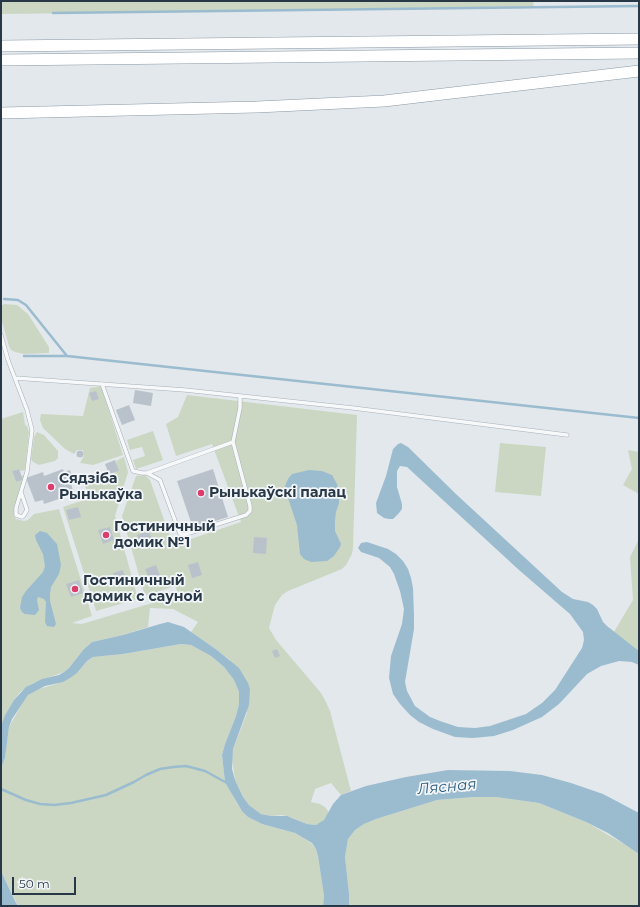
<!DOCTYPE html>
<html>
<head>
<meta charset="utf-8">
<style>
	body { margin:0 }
	#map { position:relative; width:640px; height:907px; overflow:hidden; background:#e3e8ec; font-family:Montserrat,sans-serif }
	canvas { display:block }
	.frame { position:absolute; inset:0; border:2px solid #293847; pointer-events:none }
	.scale { position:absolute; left:12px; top:877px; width:64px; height:18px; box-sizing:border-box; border:2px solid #293847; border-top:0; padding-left:5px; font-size:12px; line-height:14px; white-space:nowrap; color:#293847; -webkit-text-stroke:3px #f3f6f9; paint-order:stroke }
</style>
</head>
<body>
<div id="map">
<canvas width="640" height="907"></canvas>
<div class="frame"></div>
<div class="scale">50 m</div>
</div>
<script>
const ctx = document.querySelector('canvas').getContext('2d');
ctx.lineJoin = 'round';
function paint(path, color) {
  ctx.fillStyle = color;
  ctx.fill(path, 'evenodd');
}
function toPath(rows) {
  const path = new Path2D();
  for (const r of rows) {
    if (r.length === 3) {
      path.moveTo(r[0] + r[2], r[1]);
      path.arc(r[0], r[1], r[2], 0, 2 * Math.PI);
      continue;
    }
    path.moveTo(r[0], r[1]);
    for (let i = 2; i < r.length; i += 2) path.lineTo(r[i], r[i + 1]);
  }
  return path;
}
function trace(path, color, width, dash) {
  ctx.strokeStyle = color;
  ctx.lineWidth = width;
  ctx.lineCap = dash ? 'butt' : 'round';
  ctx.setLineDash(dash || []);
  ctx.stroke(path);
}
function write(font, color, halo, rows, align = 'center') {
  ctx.font = font + ' Montserrat,sans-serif';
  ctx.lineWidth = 3.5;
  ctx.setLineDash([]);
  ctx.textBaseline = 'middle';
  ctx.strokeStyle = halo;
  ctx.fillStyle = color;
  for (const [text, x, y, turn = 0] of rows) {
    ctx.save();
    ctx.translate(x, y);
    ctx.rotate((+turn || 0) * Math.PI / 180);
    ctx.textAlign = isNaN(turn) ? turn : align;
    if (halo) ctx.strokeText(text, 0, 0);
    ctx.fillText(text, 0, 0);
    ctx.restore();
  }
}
paint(toPath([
	[1,1,533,1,534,8,1,14],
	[4,304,17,305,28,314,49,347,49,353,24,354,15,352,11,350,9,346,1,318,1,306],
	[101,386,123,455,93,465,80,463,84,456,83,450,77,450,74,454,65,449,43,428,40,420,41,414,83,416,90,388],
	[187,395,357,415,353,548,352,554,346,565,342,569,288,591,282,595,275,605,269,628,276,640,321,693,326,702,330,711,351,791,341,795,331,783,315,789,311,802,320,804,325,807,328,811,328,815,324,820,320,824,316,825,307,824,293,818,282,815,271,816,261,814,249,805,243,797,235,780,232,758,233,749,247,713,230,660,217,650,191,632,198,622,173,609,150,608,148,627,123,635,92,642,83,650,69,668,64,672,33,683,20,692,14,700,5,715,1,728,1,419,23,412,25,425,27,426,29,432,25,470,20,471,19,469,12,471,16,482,23,480,21,476,25,475,14,509,14,516,16,519,24,521,28,520,34,514,59,509,92,616,72,623,82,624,179,595,175,586,145,596,122,516,136,476,145,475,150,480,173,545,241,522,212,444,176,456,166,424,178,417],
	[153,431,163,460,136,469,133,460,145,456,142,447,130,450,127,440],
	[37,432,44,435,58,451,58,458,55,461,39,465,33,462,31,459,34,437],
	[500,443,546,447,541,496,495,492],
	[628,450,639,452,639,494,623,485,632,469],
	[124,457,128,472,115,516,138,599,96,611,63,507,90,498,83,481,94,476,101,478,118,471,116,461],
	[639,539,639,651,614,632,633,600,630,557],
	[181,644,191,645,211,656,224,667,234,680,239,692,239,704,236,716,225,744,222,755,225,782,238,805,248,817,262,824,295,833,311,843,316,849,318,856,324,896,323,906,18,906,1,871,1,768,5,758,9,727,23,702,28,695,36,690,56,684,77,673,87,661,93,657,123,654],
	[474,797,496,797,539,803,586,822,629,847,639,854,639,906,349,906,349,893,345,857,348,839,355,830,364,824,376,819,437,800]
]), '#cbd7c3');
paint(toPath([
	[401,443,408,447,457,495,562,592,573,599,588,602,593,605,597,609,603,622,607,626,639,651,639,665,632,662,619,661,601,666,587,674,559,704,542,717,513,730,494,736,473,738,455,737,433,729,419,722,410,715,400,704,393,694,389,678,391,656,402,624,404,609,400,591,394,574,390,567,379,558,361,552,358,548,361,543,367,542,388,549,396,554,403,561,408,569,411,578,413,588,414,615,414,629,405,682,407,691,415,706,430,717,440,721,458,727,475,728,490,726,526,714,542,703,555,690,582,648,584,640,583,632,570,614,519,570,407,467,400,466,397,471,397,487,402,504,402,509,399,513,393,519,389,519,384,518,377,513,376,503,386,476,393,449,398,444],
	[309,470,322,471,332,475,337,484,339,493,339,503,336,512,335,521,335,531,341,544,340,547,334,556,327,561,311,562,304,559,300,554,297,525,286,492,285,486,288,479,292,474],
	[40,531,47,533,57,544,61,565,59,574,51,587,50,594,50,601,56,624,54,627,47,626,45,622,46,602,44,599,38,597,37,600,39,610,35,615,25,614,22,612,20,608,22,597,26,591,43,572,45,566,43,554,36,540,35,535],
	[168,622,184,627,217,650,239,668,248,683,250,689,249,705,233,749,232,769,235,780,243,797,249,805,261,814,271,816,287,816,307,824,316,825,324,820,333,804,341,795,366,786,406,777,448,770,510,771,542,775,571,783,603,794,639,813,639,854,608,833,586,822,539,803,496,797,474,797,437,800,376,819,364,824,355,830,348,839,345,857,349,893,349,906,323,906,324,896,318,856,316,849,312,843,295,833,262,824,248,817,242,811,230,791,225,782,222,755,225,744,236,716,239,704,239,692,234,680,224,667,211,656,191,645,181,644,123,654,93,657,87,661,77,673,70,678,63,682,45,686,28,695,12,719,9,727,5,758,1,768,2,723,5,715,14,700,26,687,42,679,59,675,64,672,69,668,83,650,92,642,123,635,160,624],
	[1,871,15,901,18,906,1,906]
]), '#9bbccf');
trace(toPath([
	[53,13,639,6],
	[4,299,18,300,26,305,67,356],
	[24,356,67,356,639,418],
	[1,789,26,800,40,804,54,805,71,803,106,795,134,782,146,775,160,769,173,767,186,766,205,771,227,783]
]), '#9bbccf', 2.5);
paint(toPath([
	[135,390,153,393,151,406,133,403],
	[96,391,99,399,92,401,89,393],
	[129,405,135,420,122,425,116,410],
	[80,454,3.5],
	[115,460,119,471,109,474,105,464],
	[19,469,23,480,16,482,12,471],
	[63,469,64,472,70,470,73,479,70,480,74,494,44,504,43,500,35,502,26,478,43,472,44,476],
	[213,469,228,517,193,528,177,481],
	[78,507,81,517,69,520,66,510],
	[110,527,114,540,103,544,98,530],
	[149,531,153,542,141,546,137,535],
	[254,537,267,538,266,554,253,553],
	[198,562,202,575,192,578,188,565],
	[156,565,161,578,150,581,145,569],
	[123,570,126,581,117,584,113,573],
	[79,580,83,593,71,597,66,584],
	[277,649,280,656,275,658,272,651]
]), '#b9c2cb');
const service = toPath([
	[1,335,8,360,27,410,32,430,27,472,16,508,16,515,22,517,24,515,27,510,21,492],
	[15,378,185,390,353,408,567,435],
	[102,384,133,471,142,473,147,473,160,480,180,534,183,535,246,515,250,511,250,506,233,442,240,408,240,397],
	[147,473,233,442]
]);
const trunk = toPath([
	[1,46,639,39],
	[1,60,639,53],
	[1,113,257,107,384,101,639,71]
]);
trace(service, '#a7b0b7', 4.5);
trace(trunk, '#8998a5', 12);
trace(service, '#f6f8fa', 3.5);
trace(trunk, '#fff', 11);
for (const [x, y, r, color] of [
	[51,487,4,"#dc3d6b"],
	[201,493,4,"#dc3d6b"],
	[106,535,4,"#dc3d6b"],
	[75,589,4,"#dc3d6b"]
]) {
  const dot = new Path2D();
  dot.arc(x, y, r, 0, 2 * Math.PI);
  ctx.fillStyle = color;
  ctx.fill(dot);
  trace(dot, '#f3f6f9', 1.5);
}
write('bold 14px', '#293847', '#f3f6f9', [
	["Сядзіба",59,479],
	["Рынькаўка",59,495],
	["Рынькаўскi палац",209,493],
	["Гостиничный",114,527],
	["домик №1",114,543],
	["Гостиничный",83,581],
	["домик с сауной",83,597]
], 'left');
write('italic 15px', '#2e5e7f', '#f3f6f9', [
	["Лясная",447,787,-5]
]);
</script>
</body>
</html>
